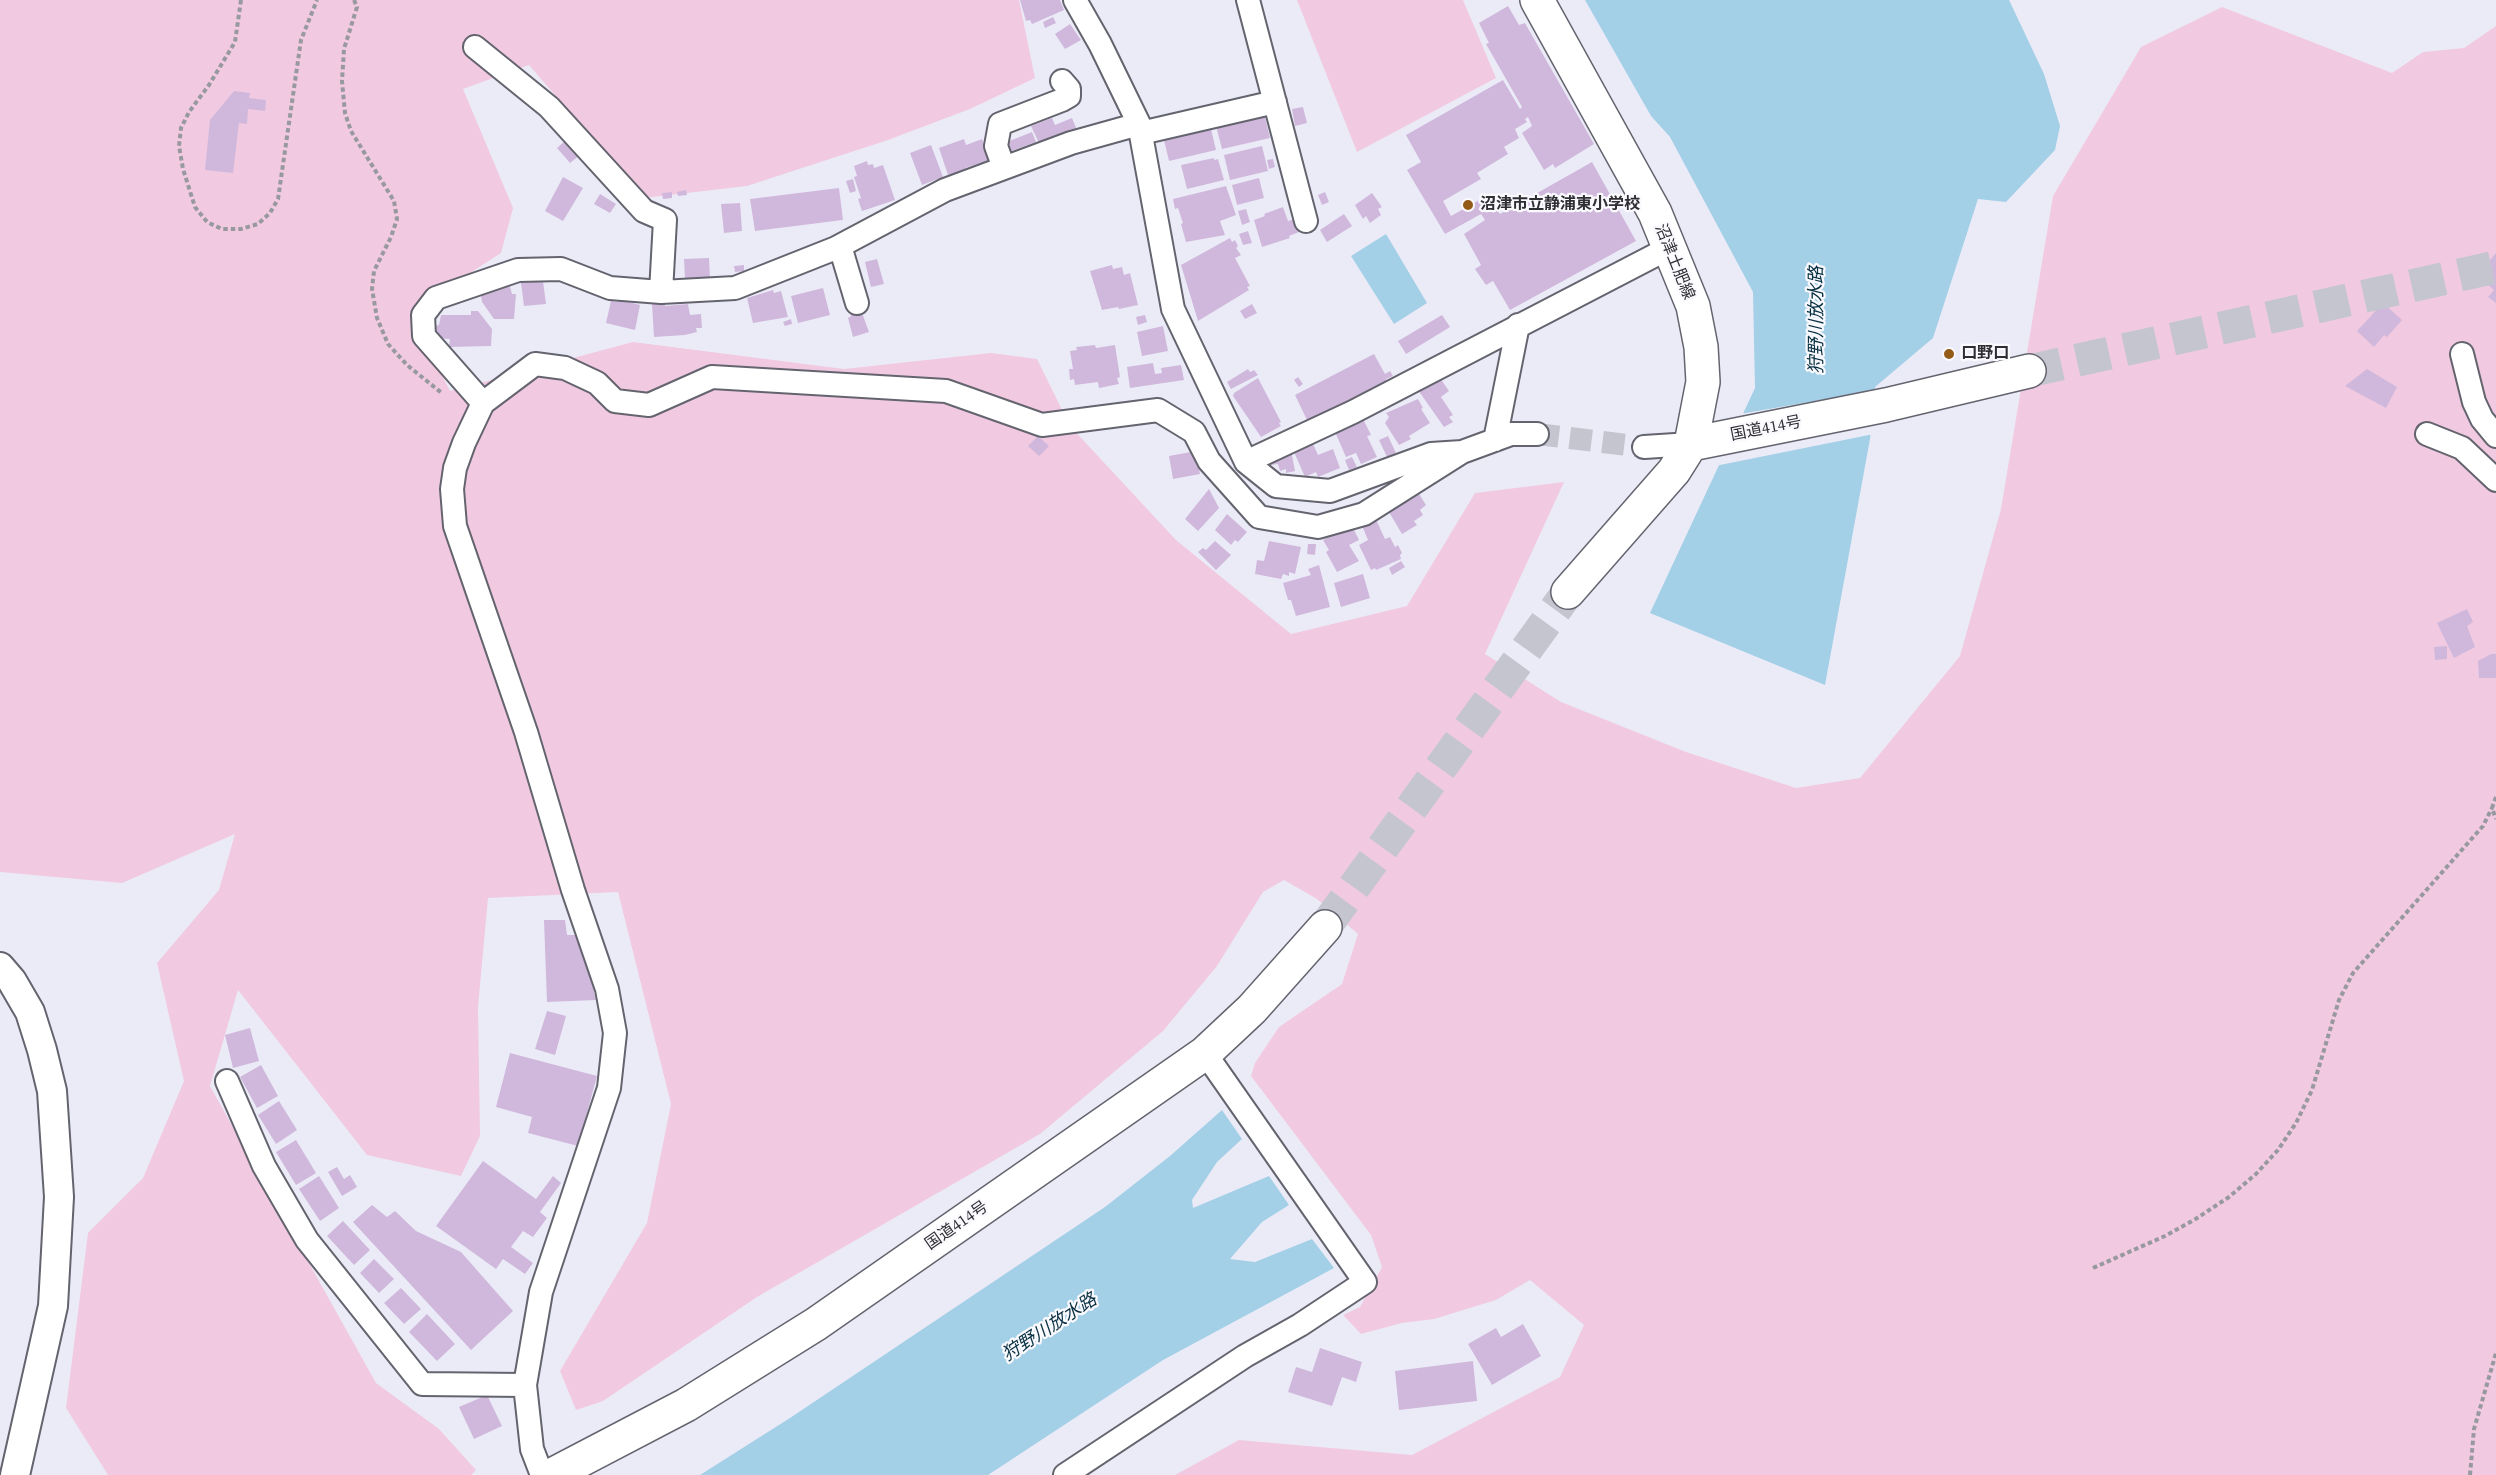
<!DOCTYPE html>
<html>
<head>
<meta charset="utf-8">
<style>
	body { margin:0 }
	canvas { display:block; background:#ebebf7 }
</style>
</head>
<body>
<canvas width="2496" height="1475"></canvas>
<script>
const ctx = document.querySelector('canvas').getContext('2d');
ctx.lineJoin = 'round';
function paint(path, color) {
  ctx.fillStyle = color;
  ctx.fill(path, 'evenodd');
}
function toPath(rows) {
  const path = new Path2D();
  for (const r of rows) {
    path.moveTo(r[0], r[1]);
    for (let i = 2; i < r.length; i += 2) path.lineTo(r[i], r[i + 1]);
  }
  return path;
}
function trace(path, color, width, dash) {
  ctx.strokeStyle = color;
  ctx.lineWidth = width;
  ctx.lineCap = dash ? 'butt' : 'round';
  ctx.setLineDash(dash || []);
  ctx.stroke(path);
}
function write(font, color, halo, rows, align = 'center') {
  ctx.font = font + ' "Source Serif 4","Noto Sans JP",serif';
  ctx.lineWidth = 4.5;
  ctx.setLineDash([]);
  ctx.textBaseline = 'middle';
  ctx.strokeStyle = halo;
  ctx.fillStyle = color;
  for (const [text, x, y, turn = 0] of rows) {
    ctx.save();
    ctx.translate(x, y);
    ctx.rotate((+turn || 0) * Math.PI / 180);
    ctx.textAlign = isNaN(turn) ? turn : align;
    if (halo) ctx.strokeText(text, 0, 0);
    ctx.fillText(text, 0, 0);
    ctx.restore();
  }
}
paint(toPath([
	[0,0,1019,0,1035,78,970,109,888,140,747,186,644,198,529,65,463,89,513,208,501,253,410,312,450,391,633,342,844,369,991,353,1037,359,1070,426,1176,540,1291,634,1407,606,1475,493,1564,482,1485,654,1561,702,1686,752,1796,788,1860,778,1960,656,2001,509,2053,196,2141,47,2222,7,2392,73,2423,52,2464,48,2496,26,2496,1475,1175,1475,1239,1440,1412,1455,1560,1377,1584,1325,1530,1280,1496,1300,1434,1319,1402,1323,1361,1334,1343,1315,1360,1307,1382,1267,1371,1235,1251,1076,1255,1063,1279,1027,1342,984,1358,934,1317,899,1284,880,1263,892,1217,966,1163,1031,1040,1134,757,1297,603,1401,576,1410,560,1371,647,1223,671,1104,618,892,488,898,478,1007,480,1136,461,1176,367,1155,238,990,210,1086,376,1383,439,1429,476,1470,471,1475,108,1475,66,1408,88,1233,143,1178,184,1081,157,963,219,890,235,834,122,883,0,872],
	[1297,0,1463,0,1496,78,1357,152]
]), '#f1cae1');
paint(toPath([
	[1585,0,2009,0,2044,74,2060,126,2055,150,2006,202,1978,199,1933,338,1875,387,1870,439,1825,685,1650,613,1755,388,1753,292,1670,137,1651,116],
	[1386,234,1427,303,1394,324,1351,256],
	[1222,1110,1242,1139,1217,1162,1192,1200,1193,1208,1269,1176,1289,1205,1262,1222,1230,1259,1255,1262,1312,1239,1334,1268,1163,1360,988,1475,700,1475,790,1418,1105,1207,1170,1156]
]), '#a3cfe7');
paint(toPath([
	[1878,390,1874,434,1715,466,1740,414]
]), '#ebebf7');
paint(toPath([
	[1020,0,1060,0,1064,10,1032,24,1030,20,1026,21],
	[1508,6,1519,25,1525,23,1594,144,1555,168,1553,164,1544,170,1522,133,1532,126,1528,117,1525,119,1527,122,1515,129,1519,138,1504,147,1508,154,1477,173,1481,179,1443,201,1451,216,1488,195,1500,214,1592,162,1636,241,1510,310,1493,281,1486,285,1475,269,1481,265,1464,234,1485,220,1481,214,1445,234,1407,170,1421,162,1406,135,1503,80,1520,109,1522,107,1486,44,1489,43,1479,23],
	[1053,17,1056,23,1045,28,1043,22],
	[1070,24,1081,40,1065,49,1055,34],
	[234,91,250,93,249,98,266,100,265,111,248,109,247,124,239,123,233,173,205,170,210,120],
	[1303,107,1307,123,1295,126,1292,109],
	[1264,113,1270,138,1222,149,1216,126,1228,123,1229,125,1235,123,1235,121],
	[1052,118,1055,125,1072,118,1077,130,1040,145,1031,126],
	[1211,129,1216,150,1169,161,1164,140],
	[1032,132,1036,142,1011,151,1007,142],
	[964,139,966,145,982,139,990,160,965,168,966,172,949,178,939,148],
	[566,140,580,155,570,163,557,148],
	[931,145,943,177,922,185,910,153],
	[1262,146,1268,171,1230,180,1224,155],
	[1214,158,1214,160,1218,159,1224,180,1187,189,1181,165],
	[1273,159,1275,167,1269,169,1267,160],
	[867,161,868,165,873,164,874,168,883,165,895,200,862,211,858,199,861,198,854,177,857,176,854,166],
	[563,177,583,188,563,221,545,211],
	[1259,178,1264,198,1237,205,1232,185],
	[853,179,856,191,850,193,846,181],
	[1226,186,1236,215,1220,221,1225,235,1186,242,1181,224,1183,223,1178,208,1175,209,1173,199],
	[839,188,843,220,755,231,750,199],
	[686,190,687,195,678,196,677,192],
	[672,192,672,198,663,199,662,193],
	[1325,192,1329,202,1322,205,1318,195],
	[1372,193,1382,207,1378,209,1381,215,1370,223,1366,216,1363,219,1355,205],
	[600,194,616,204,610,213,594,204],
	[740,203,742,231,724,233,721,204],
	[1283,207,1288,221,1295,219,1299,232,1289,236,1290,238,1262,247,1254,220,1265,216,1264,214],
	[1246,209,1250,222,1242,225,1238,211],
	[1344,214,1352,226,1327,242,1320,230],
	[1248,231,1252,243,1243,245,1239,234],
	[1230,238,1232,242,1235,240,1238,246,1236,248,1241,255,1235,258,1250,286,1247,287,1249,290,1198,321,1181,265],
	[2496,253,2496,303,2488,297,2494,290,2477,276],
	[709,258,710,278,685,279,684,259],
	[877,259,884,284,871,287,865,262],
	[744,265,744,271,735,272,734,266],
	[1112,265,1113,269,1122,267,1124,275,1130,273,1138,305,1119,309,1118,307,1102,310,1090,271],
	[543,281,546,304,524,306,521,283],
	[509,283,512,294,516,294,514,319,494,319,482,302,480,290],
	[823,288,830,315,798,323,791,296],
	[773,290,774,293,781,291,788,317,753,323,747,298],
	[618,299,640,305,635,330,606,323,611,301,617,302],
	[2383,303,2402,320,2387,337,2384,335,2374,347,2357,331],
	[652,304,665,304,665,306,688,304,690,315,701,314,702,328,696,328,697,332,685,335,654,337],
	[1252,304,1257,313,1245,319,1240,311],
	[861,310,869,332,853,337,848,318,851,316,850,313],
	[471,311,478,311,492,329,491,346,449,347,450,339,434,338,435,326,439,325,441,315,471,315],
	[1145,315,1147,322,1138,325,1136,317],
	[1442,315,1450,327,1406,354,1398,341],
	[791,319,792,324,785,326,783,322],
	[1163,326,1168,351,1142,356,1137,332],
	[1095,345,1096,348,1115,345,1120,377,1117,378,1119,384,1099,388,1098,382,1075,385,1074,379,1070,380,1069,369,1073,369,1070,351,1077,350,1076,347],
	[1374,354,1385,374,1390,371,1393,376,1386,379,1387,381,1308,422,1295,395],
	[1153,363,1155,374,1162,373,1161,368,1181,365,1184,380,1130,388,1127,367],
	[1248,369,1250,372,1254,370,1258,375,1231,389,1227,382],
	[2367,369,2397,387,2386,408,2345,386],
	[1298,377,1303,384,1299,387,1294,380],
	[1258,378,1281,422,1279,423,1281,426,1261,437,1233,396,1234,393],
	[1440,378,1449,391,1441,397,1453,415,1449,417,1453,422,1444,427,1418,390],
	[1418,399,1423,408,1421,409,1430,423,1409,436,1411,439,1399,445,1385,423,1389,417,1386,413],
	[1363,419,1371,435,1367,436,1377,457,1361,464,1356,453,1346,457,1335,432],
	[1038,436,1049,446,1039,456,1028,446],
	[1388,436,1396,453,1387,457,1379,440],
	[1313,444,1318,455,1333,449,1340,468,1318,477,1316,472,1305,477,1294,452],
	[1291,450,1295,471,1286,473,1286,469,1280,471,1278,464,1271,465,1269,459],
	[1196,451,1200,474,1173,479,1169,456],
	[1352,457,1357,467,1349,470,1345,460],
	[1209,489,1219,508,1198,531,1185,519],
	[1416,489,1426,505,1420,510,1423,515,1414,521,1417,525,1402,534,1386,507],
	[1373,513,1385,539,1390,537,1395,547,1398,545,1402,553,1400,555,1401,559,1376,570,1375,568,1371,570,1359,545,1368,540,1360,521],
	[1227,514,1247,532,1238,542,1235,540,1231,545,1215,530],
	[1351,524,1359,540,1349,545,1359,561,1337,572,1326,552,1329,550,1323,540],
	[1215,541,1231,555,1216,570,1198,552,1203,548,1206,550],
	[1269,541,1301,547,1295,574,1289,572,1289,576,1283,574,1281,579,1255,574,1257,560,1264,561],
	[1308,544,1316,544,1315,555,1307,554],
	[1401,561,1405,567,1392,575,1389,568],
	[1319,565,1330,607,1296,616,1291,600,1288,600,1283,583,1311,575,1308,569],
	[1363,574,1370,598,1341,607,1334,583],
	[2467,609,2473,622,2467,626,2475,647,2454,658,2437,623],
	[2447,646,2447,659,2435,660,2434,647],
	[2491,654,2496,654,2496,678,2479,678,2478,661],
	[544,920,565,920,567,935,580,935,596,1000,547,1002],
	[547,1011,566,1016,555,1055,535,1049],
	[250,1028,259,1061,233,1068,225,1035],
	[510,1053,597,1076,578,1146,528,1133,532,1117,496,1107],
	[261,1065,278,1096,257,1108,240,1077],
	[279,1101,297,1130,276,1144,258,1115],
	[296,1140,316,1173,296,1185,276,1152],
	[483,1161,536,1199,553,1176,561,1183,540,1212,547,1218,533,1237,523,1231,511,1247,533,1263,525,1274,503,1259,496,1269,436,1226],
	[337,1167,344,1179,350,1175,357,1187,342,1196,328,1172],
	[319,1176,339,1208,320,1221,299,1189],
	[372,1205,387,1217,395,1211,416,1231,461,1252,513,1311,471,1350,353,1222],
	[343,1221,370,1250,354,1265,327,1236],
	[374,1259,394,1279,379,1293,360,1273],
	[401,1288,421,1309,404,1324,384,1303],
	[427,1314,455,1344,437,1361,409,1332],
	[1523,1324,1541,1356,1492,1385,1468,1344,1496,1328,1501,1337],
	[1320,1348,1362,1362,1356,1382,1342,1377,1332,1406,1288,1392,1296,1367,1312,1372],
	[1473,1361,1477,1401,1399,1410,1395,1371],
	[487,1395,502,1426,474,1439,459,1407]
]), '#d0b8dc');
trace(toPath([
	[1537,434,1644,447]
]), '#c5c5d0', 22, [22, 11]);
trace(toPath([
	[2029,371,2496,267],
	[1325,927,1568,592]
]), '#c5c5d0', 33, [33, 16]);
const minor = toPath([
	[1075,0,1100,44,1139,124,1173,309,1246,462,1276,486,1330,491,1431,454,1462,452,1511,434,1537,434],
	[1248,0,1306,221],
	[475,47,549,107,644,211,665,220,661,292],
	[1141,133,1275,102],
	[1004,168,996,146,1000,124,1062,100,1069,96,1069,89,1062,81],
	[840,246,857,303],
	[2462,354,2474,402,2482,419,2496,436],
	[483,403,424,336,423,315,436,298,518,270,561,269,610,288,661,292,735,288,836,248,945,190,1071,143,1139,124],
	[2427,434,2462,448,2496,480],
	[1495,440,1518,325],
	[1644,447,1691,444],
	[1246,462,1353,412,1669,248],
	[227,1081,264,1166,307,1240,422,1384,525,1385],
	[542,1475,532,1449,525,1385,541,1292,609,1088,615,1033,607,989,573,890,526,732,455,526,452,489,455,468,464,443,483,403,535,364,565,368,597,383,615,401,649,405,712,377,946,391,1042,425,1158,410,1194,432,1209,461,1259,517,1318,527,1364,514,1462,452],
	[1065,1475,1245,1356,1300,1325,1365,1282,1205,1053]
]);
const tertiary = toPath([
	[0,967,12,981,30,1012,42,1050,52,1091,59,1197,53,1306,15,1475]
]);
const primary = toPath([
	[1537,0,1655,213,1693,306,1701,347,1703,382,1691,444]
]);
const trunk = toPath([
	[1568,592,1674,471,1691,444,1886,405,2029,371],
	[552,1475,686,1405,816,1324,1205,1053,1252,1009,1325,927]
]);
trace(minor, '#64646f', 26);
trace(tertiary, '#64646f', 32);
trace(primary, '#64646f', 36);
trace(trunk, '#64646f', 36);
trace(toPath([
	[241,0,235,42,209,85,189,112,181,128,179,146,183,169,195,207,207,222,222,229,241,229,258,224,270,213,278,199,301,40,317,0],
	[354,0,357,7,344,49,342,81,345,113,351,131,394,201,397,219,391,237,374,271,372,289,377,318,388,344,407,365,443,394],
	[2496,797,2492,808,2496,819],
	[2093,1268,2165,1236,2194,1220,2229,1197,2256,1174,2278,1150,2296,1123,2312,1090,2339,1000,2353,973,2483,826,2492,808],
	[2470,1475,2474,1429,2496,1353]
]), '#9898a1', 4, [4.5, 3]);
trace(minor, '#fff', 22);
trace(tertiary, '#fff', 28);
trace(primary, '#fff', 33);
trace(trunk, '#fff', 33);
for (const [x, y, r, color] of [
	[1468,205,6,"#945b17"],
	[1949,354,6,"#945b17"]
]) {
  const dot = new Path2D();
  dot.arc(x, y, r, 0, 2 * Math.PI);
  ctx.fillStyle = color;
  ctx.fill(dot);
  trace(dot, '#f9f9fe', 2);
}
write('bold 16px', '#2e2e33', '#f9f9fe', [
	["沼津市立静浦東小学校",1480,205],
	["口野口",1961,354]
], 'left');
write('16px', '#2e2e33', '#f9f9fe', [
	["沼津土肥線",1674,262,68],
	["国道414号",1766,429,-11],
	["国道414号",957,1226,-35]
]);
write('italic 18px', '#072f40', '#f9f9fe', [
	["狩野川放水路",1817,320,-90],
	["狩野川放水路",1050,1328,-33]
]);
</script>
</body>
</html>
